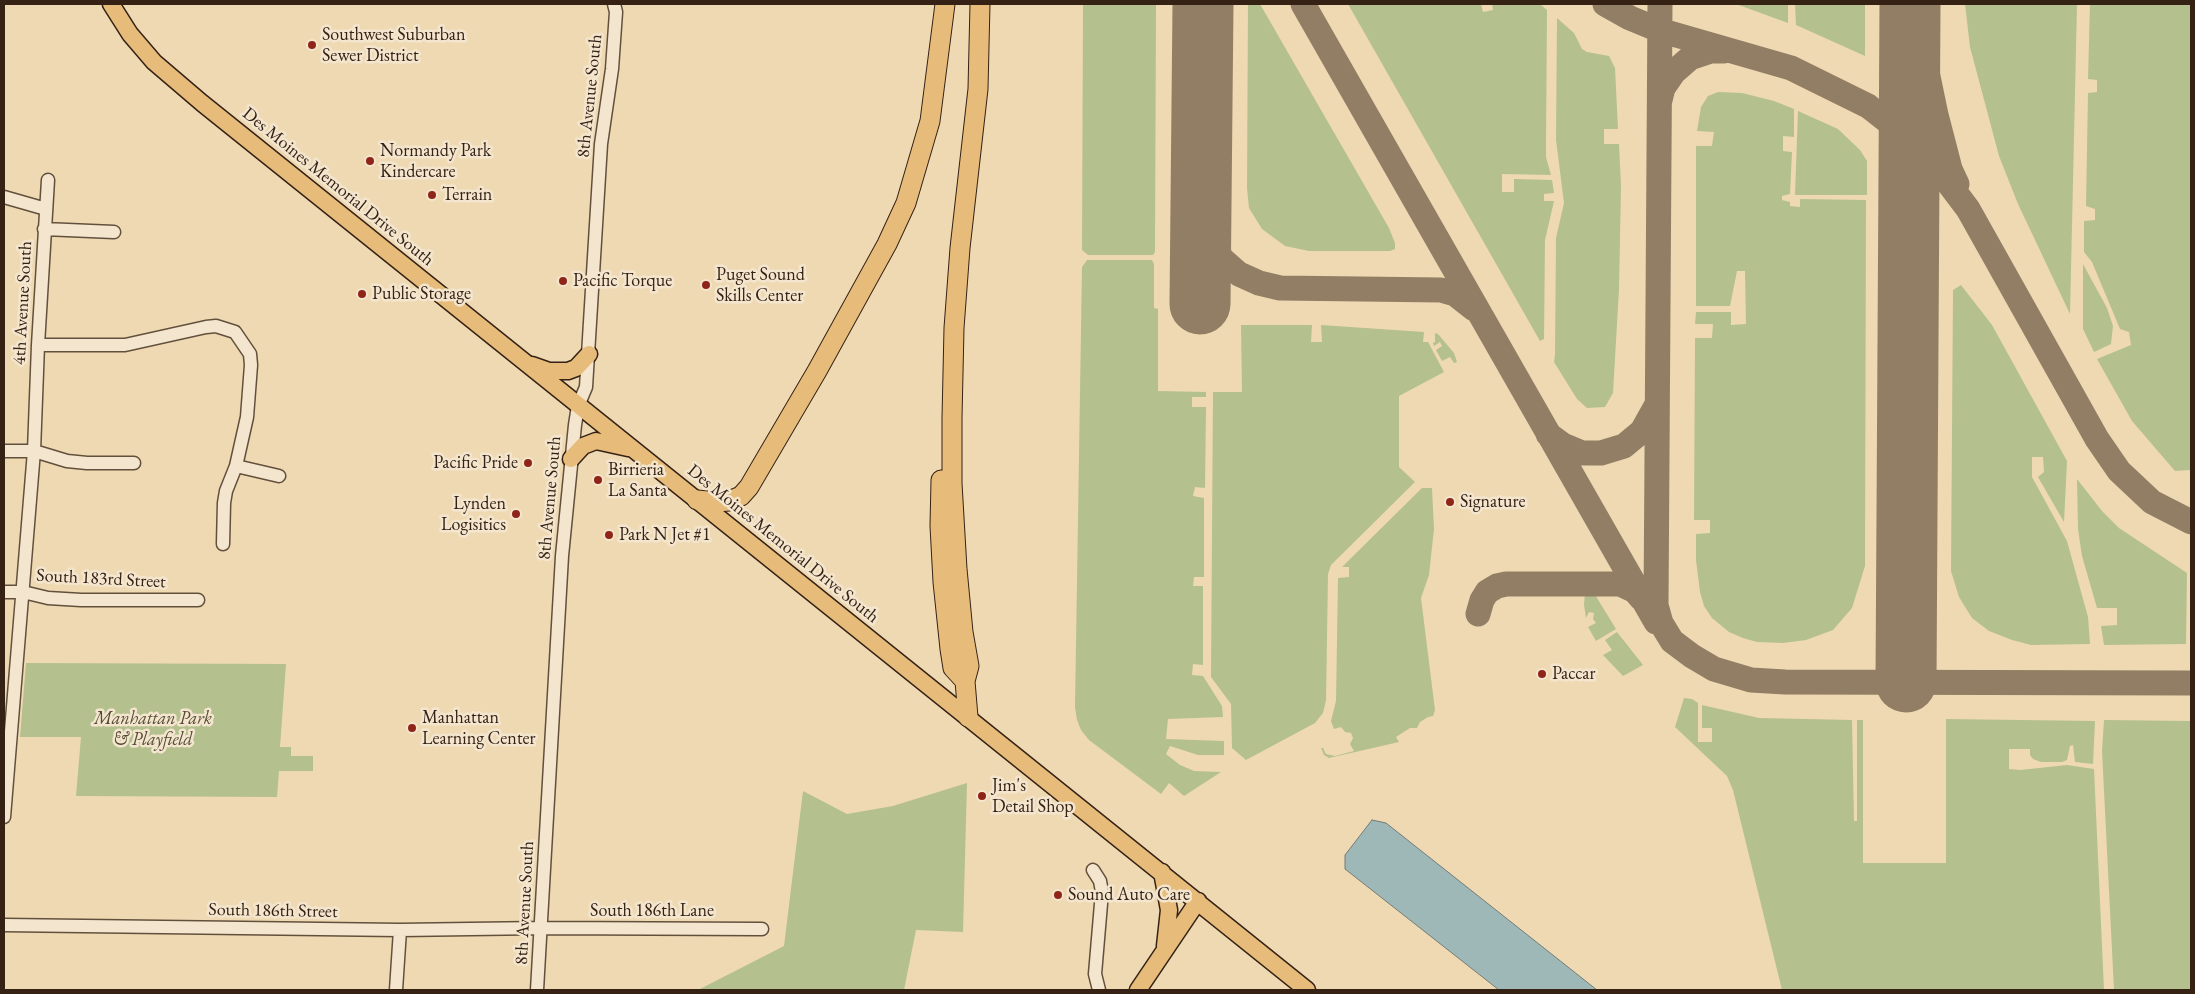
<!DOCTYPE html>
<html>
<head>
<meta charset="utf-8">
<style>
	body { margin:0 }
	#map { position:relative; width:2195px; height:994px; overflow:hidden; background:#eed9b3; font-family:"EB Garamond",serif }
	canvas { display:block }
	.frame { position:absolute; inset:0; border:5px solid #352215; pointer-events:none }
</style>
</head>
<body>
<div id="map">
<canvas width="2195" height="994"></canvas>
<div class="frame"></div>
</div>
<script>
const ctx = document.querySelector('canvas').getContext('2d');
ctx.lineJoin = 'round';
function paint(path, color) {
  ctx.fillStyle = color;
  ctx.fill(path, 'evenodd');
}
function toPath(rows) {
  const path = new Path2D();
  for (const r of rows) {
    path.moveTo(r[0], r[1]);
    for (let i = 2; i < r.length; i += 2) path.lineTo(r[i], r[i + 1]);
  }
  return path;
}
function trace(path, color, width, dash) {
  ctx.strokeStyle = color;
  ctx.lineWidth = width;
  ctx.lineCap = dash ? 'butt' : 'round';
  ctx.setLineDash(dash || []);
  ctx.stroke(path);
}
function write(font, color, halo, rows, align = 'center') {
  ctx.font = font + ' "EB Garamond",serif';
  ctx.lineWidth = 5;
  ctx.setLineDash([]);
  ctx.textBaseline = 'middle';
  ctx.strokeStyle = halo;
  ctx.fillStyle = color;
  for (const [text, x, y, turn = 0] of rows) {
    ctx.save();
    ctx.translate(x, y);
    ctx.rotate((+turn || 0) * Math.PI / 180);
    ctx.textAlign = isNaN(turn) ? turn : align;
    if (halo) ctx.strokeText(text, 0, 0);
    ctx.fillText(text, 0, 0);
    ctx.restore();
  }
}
paint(toPath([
	[1083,4,1156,4,1155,252,1153,255,1088,255,1082,250],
	[1248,4,1260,4,1389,228,1395,243,1395,249,1390,251,1309,251,1285,246,1262,229,1249,208,1247,188],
	[1348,4,1481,4,1483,12,1493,10,1492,4,1540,4,1547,10,1546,143,1546,157,1551,175,1502,174,1502,192,1514,192,1514,179,1552,180,1554,193,1544,194,1544,201,1554,201,1545,240,1544,339,1540,341],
	[1736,4,1788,4,1788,23],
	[1795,4,1865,4,1865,56,1796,25],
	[1965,4,2077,4,2070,314,2018,204,1999,156,1970,47],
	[2090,4,2191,4,2190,470,2175,471,2132,421,2097,359,2131,345,2129,332,2120,329,2092,262,2084,252,2084,221,2095,220,2095,209,2086,206,2088,93,2097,92,2097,80,2088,79],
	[1557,18,1574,33,1582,49,1587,52,1609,56,1615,68,1618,129,1604,129,1604,144,1619,144,1621,186,1619,289,1613,393,1605,407,1587,408,1577,399,1554,362,1555,355,1556,238,1564,203,1556,140],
	[1718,92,1742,93,1774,101,1794,109,1794,137,1783,136,1783,151,1792,152,1790,194,1782,196,1782,200,1790,202,1790,206,1800,207,1800,199,1866,200,1865,566,1852,608,1833,630,1806,640,1783,643,1757,642,1743,638,1729,632,1712,618,1704,606,1700,592,1696,560,1696,534,1710,533,1710,520,1694,520,1695,338,1712,338,1713,324,1695,324,1696,312,1731,312,1731,325,1746,324,1745,271,1737,271,1730,306,1696,306,1696,146,1712,146,1714,132,1697,131,1701,107,1708,96],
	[1798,111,1838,129,1860,150,1867,161,1867,195,1795,195],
	[1087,260,1152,260,1154,264,1154,308,1158,309,1158,391,1206,392,1206,397,1192,397,1192,407,1206,407,1205,488,1195,487,1193,496,1204,498,1204,577,1194,577,1193,586,1203,586,1203,665,1193,664,1192,675,1203,676,1222,706,1223,717,1168,719,1166,739,1224,741,1224,755,1198,755,1170,746,1166,754,1180,765,1194,771,1221,772,1184,796,1169,783,1161,794,1089,740,1081,730,1077,720,1075,707,1082,267],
	[2083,264,2107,308,2113,326,2111,344,2094,352,2083,329],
	[1961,285,1992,325,2067,461,2064,522,2038,477,2044,472,2043,457,2032,457,2032,477,2067,541,2088,617,2090,644,2031,645,2012,640,1989,631,1972,618,1959,597,1951,571,1953,290],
	[1241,325,1312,325,1311,342,1322,342,1321,325,1424,332,1423,342,1428,342,1444,372,1399,396,1399,467,1415,482,1331,565,1328,574,1326,700,1323,713,1315,723,1246,760,1232,748,1231,704,1211,677,1213,392,1242,392],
	[1435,333,1438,334,1454,353,1457,362,1454,363,1450,357,1442,361,1436,350,1442,346,1440,342,1434,346,1433,343,1435,342],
	[2077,479,2102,511,2119,528,2187,573,2186,644,2104,645,2101,626,2117,625,2117,608,2097,608,2082,556,2078,529],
	[1422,488,1432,488,1434,529,1429,575,1421,598,1435,710,1433,716,1428,717,1420,722,1417,728,1410,728,1396,737,1399,742,1329,758,1324,755,1321,748,1323,748,1326,754,1335,756,1354,751,1350,744,1353,738,1351,733,1345,732,1341,727,1334,729,1331,721,1336,701,1338,578,1349,577,1349,567,1342,567],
	[1585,592,1594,593,1616,629,1596,641,1588,627,1596,623,1593,619,1594,613,1589,612,1586,618,1584,605],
	[1617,632,1643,665,1623,676,1603,655,1612,650,1605,640],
	[26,663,286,664,280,747,291,747,291,756,313,756,313,771,279,771,277,797,76,796,81,737,20,737],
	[1684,698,1692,699,1698,703,1698,742,1712,742,1712,728,1702,728,1702,705,1759,718,1852,720,1854,821,1857,821,1857,720,1863,720,1863,863,1946,863,1946,719,2095,721,2093,764,2075,762,2073,745,2070,746,2067,760,2062,762,2041,762,2033,759,2030,755,2030,749,2009,749,2009,769,2020,770,2067,765,2094,769,2104,990,1782,990,1733,790,1727,776,1675,727],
	[2104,720,2191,721,2191,990,2114,990,2102,751],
	[967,783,963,932,916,930,904,990,698,990,784,946,803,791,847,814,893,806]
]), '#b5c08f');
const water = toPath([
	[1372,820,1386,823,1597,990,1499,990,1345,869,1345,855,1372,820]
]);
paint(water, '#9eb7b7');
trace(water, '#747b76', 1);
trace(toPath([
	[1303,4,1656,622],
	[1605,4,1630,18,1659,30,1791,68,1868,106,1909,138,1940,172,1968,209,2097,439,2119,471,2152,502,2191,522],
	[1660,4,1656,605,1661,623,1672,641,1692,656,1714,669,1751,680,1785,682,2191,683],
	[1919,4,1925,62,1936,115,1950,169,1957,184],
	[1660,100,1663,88,1674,72,1690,58,1711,51,1724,51],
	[1202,207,1211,241,1222,259,1239,274,1259,283,1280,288,1441,290,1455,294,1474,309],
	[1548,434,1563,445,1582,453,1601,453,1624,446,1642,431,1656,406],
	[1478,614,1482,600,1487,592,1497,586,1506,584,1620,584,1635,591,1641,598]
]), '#927e64', 25);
trace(toPath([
	[1200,304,1203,4],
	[1906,682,1910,4]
]), '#927e64', 61);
const minor = toPath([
	[4,197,46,209],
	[44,229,114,232],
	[38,345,125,345,206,327,216,326,235,332,250,354,251,365,247,417,236,466,226,491,224,503,223,544],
	[4,451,34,451,67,461,87,463,134,463],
	[236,466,279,476],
	[4,592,23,592,48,598,81,600,198,600],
	[4,817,34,451,38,345,48,180],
	[1093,870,1100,881,1102,892,1095,974,1099,990],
	[4,925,400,930,541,928,762,929],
	[396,990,400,930],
	[537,990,562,556,575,425,578,406,586,387,601,144,612,69,616,12,614,4]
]);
const major = toPath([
	[111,4,130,34,154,62,202,103,1307,990],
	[532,365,549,371,568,371,576,368,589,354],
	[571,459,583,446,596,441,628,448],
	[1162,872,1169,910,1165,946],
	[1138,990,1198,901]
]);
const highway = toPath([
	[941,480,940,526,943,582,950,649,953,668,965,681],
	[697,500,717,502,729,501,741,496,749,487,817,371,887,244,906,203,930,121,945,4],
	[968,717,965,681,969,666,963,632,957,569,952,483,952,418,954,328,960,248,978,89,980,4]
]);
trace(minor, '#63503c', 15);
trace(major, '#352215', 19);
trace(highway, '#352215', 21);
trace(minor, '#f4e6ce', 12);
trace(major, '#e7bc7a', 16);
trace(highway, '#e7bc7a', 19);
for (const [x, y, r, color] of [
	[312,45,5,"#8f2418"],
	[370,161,5,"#8f2418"],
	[432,195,5,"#8f2418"],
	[563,281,5,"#8f2418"],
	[706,285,5,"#8f2418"],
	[362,294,5,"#8f2418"],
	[528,463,5,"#8f2418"],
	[598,480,5,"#8f2418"],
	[1450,502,5,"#8f2418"],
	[516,514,5,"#8f2418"],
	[609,535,5,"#8f2418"],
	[1542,674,5,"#8f2418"],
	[412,728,5,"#8f2418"],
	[982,796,5,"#8f2418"],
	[1058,895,5,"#8f2418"]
]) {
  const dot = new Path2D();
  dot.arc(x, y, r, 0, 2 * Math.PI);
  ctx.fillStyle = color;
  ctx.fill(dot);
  trace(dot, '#f4e6ce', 2);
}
write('18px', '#352215', '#f4e6ce', [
	["Southwest Suburban",322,35],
	["Sewer District",322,56],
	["Normandy Park",380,151],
	["Kindercare",380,172],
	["Terrain",442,195],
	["Puget Sound",716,275],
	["Skills Center",716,296],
	["Pacific Torque",573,281],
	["Public Storage",372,294],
	["Pacific Pride",518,463,"right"],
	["Birrieria",608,470],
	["La Santa",608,491],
	["Signature",1460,502],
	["Lynden",506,504,"right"],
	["Logisitics",506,525,"right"],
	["Park N Jet #1",619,535],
	["Paccar",1552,674],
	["Manhattan",422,718],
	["Learning Center",422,739],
	["Jim's",992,786],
	["Detail Shop",992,807],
	["Sound Auto Care",1068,895]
], 'left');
write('18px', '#352215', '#f4e6ce', [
	["8th Avenue South",590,96,-84],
	["Des Moines Memorial Drive South",338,187,39],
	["4th Avenue South",23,303,-87],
	["8th Avenue South",550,498,-85],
	["Des Moines Memorial Drive South",783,544,39],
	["South 183rd Street",101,579,3],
	["8th Avenue South",525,903,-87],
	["South 186th Street",273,911,1],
	["South 186th Lane",652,911]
]);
write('italic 18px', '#554a34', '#f4e6ce', [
	["Manhattan Park",153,719],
	["& Playfield",153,740]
]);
</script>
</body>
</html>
